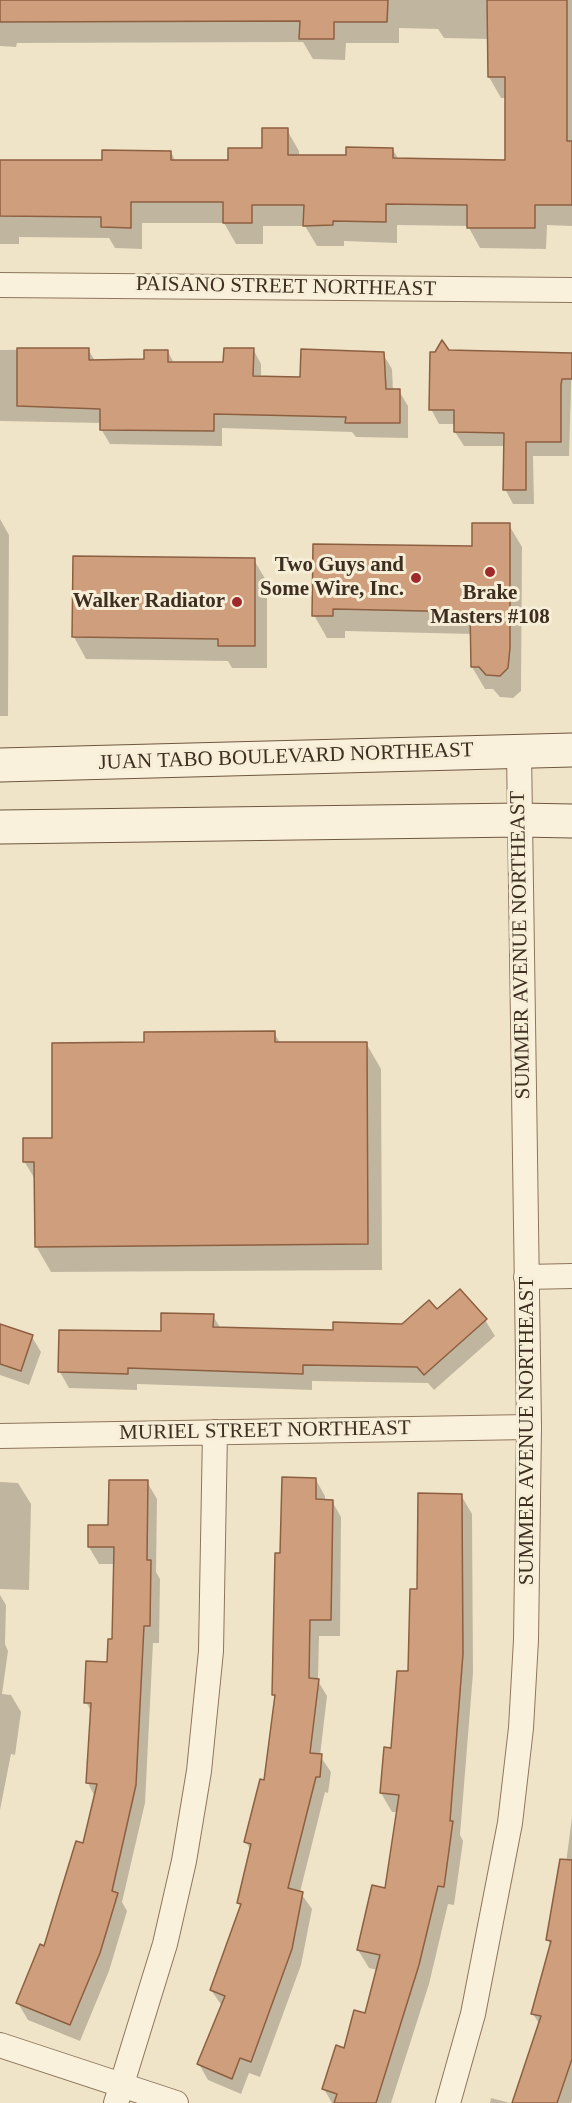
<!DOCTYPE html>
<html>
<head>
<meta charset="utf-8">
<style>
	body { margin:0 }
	canvas { display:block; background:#f0e4c8 }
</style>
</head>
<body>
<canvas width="572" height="2103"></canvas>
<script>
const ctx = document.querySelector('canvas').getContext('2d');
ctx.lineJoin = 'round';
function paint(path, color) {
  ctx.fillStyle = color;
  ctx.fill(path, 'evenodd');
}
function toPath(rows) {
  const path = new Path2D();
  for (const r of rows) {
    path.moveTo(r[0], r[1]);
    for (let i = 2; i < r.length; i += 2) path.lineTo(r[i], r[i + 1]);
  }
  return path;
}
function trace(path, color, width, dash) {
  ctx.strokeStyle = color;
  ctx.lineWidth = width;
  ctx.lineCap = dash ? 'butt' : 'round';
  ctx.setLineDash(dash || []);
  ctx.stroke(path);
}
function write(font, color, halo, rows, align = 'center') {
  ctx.font = font + ' Georgia,serif';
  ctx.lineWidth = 6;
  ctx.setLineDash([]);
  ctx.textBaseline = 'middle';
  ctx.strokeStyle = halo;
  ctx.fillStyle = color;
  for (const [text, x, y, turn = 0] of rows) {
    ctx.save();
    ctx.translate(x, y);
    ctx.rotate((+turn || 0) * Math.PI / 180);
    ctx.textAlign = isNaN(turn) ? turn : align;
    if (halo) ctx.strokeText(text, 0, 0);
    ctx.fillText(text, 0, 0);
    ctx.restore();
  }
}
paint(toPath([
	[0,0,572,0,572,226,547,225,546,249,480,248,468,226,397,225,397,243,344,241,344,246,317,246,305,226,263,226,263,244,236,244,224,223,142,223,142,249,115,248,109,238,19,237,19,244,0,244,0,161,103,162,171,152,176,162,229,162,264,150,287,130,299,151,299,157,347,157,393,150,399,160,506,162,507,98,501,98,489,77,489,39,444,38,438,29,399,28,399,43,346,43,345,60,313,59,303,42,17,43,16,47,0,46],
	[88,349,95,361,145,361,168,352,174,363,225,363,253,349,261,364,261,378,302,378,383,354,392,369,393,391,399,391,408,406,408,438,356,437,352,432,222,428,222,446,110,444,101,429,101,423,0,421,0,350],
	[448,351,572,355,569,456,533,456,534,504,513,504,505,489,506,446,464,446,455,432,455,424,439,424,431,409],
	[0,519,9,535,8,716,0,716],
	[509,525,522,547,521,691,513,698,500,697,493,689,485,689,472,667,472,634,345,631,345,638,327,638,314,615,473,548],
	[254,560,267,582,267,668,232,668,228,661,86,659,74,637],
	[274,1033,281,1044,366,1043,381,1069,382,1270,51,1272,36,1246,36,1181,24,1161,54,1140,146,1044],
	[436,1312,485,1320,495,1336,434,1390,428,1383,312,1381,312,1390,137,1384,137,1390,69,1388,60,1372,213,1316,221,1329,335,1331,403,1325],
	[0,1325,32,1337,41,1352,29,1385,0,1375],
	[316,1480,325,1496,325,1501,332,1501,341,1517,340,1636,319,1636,318,1681,327,1696,320,1756,331,1772,328,1793,325,1792,300,1892,312,1909,301,1965,260,2077,249,2073,241,2094,208,2080,199,2064,222,2006,211,1990,241,1907,239,1903,251,1851,246,1842,266,1782,276,1699,273,1695,282,1555],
	[0,1482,18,1483,31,1504,29,1590,0,1589],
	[147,1482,157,1499,156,1572,160,1579,159,1643,153,1643,145,1803,122,1902,127,1911,109,1971,80,2041,28,2020,18,2003,45,1948,84,1844,95,1797,88,1783,92,1713,86,1702,108,1664,113,1641,115,1564,99,1564,89,1547],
	[461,1495,472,1514,473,1673,460,1835,463,1841,454,1905,448,1904,429,1984,391,2103,332,2103,324,2089,366,2015,378,1970,369,1968,358,1950,387,1890,398,1812,392,1812,381,1793,410,1673,418,1591],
	[0,1595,6,1605,5,1644,8,1651,2,1694,11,1695,21,1712,15,1755,11,1754,0,1810],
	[572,1817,572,2100,571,2103,513,2103,540,2025,533,2014,551,1946,548,1940,564,1879],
	[491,2098,510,2103,490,2103]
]), '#0003');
const building = toPath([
	[0,0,388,0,387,22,334,22,334,39,299,39,300,21,0,22,0,0],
	[487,0,567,0,567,141,572,141,572,205,535,205,535,228,467,228,467,205,386,204,386,222,333,221,333,225,303,226,304,205,252,205,252,223,223,223,223,202,131,202,131,228,101,227,101,217,0,216,0,160,102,160,102,150,171,151,171,160,228,160,228,148,262,148,262,128,288,128,288,155,346,155,346,147,393,148,393,158,505,160,505,77,488,77,487,0],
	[442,340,449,350,572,353,572,379,562,379,561,385,561,442,526,442,526,490,503,490,504,433,454,432,454,410,429,410,430,352,435,352,442,340],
	[17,348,89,348,89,360,144,359,144,350,168,350,168,362,223,362,224,348,254,348,253,376,300,377,301,349,384,352,386,389,400,389,400,423,345,423,346,417,214,414,214,431,100,430,100,409,17,406,17,348],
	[472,523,510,523,510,648,508,668,500,676,486,675,479,667,471,667,470,612,333,609,333,616,312,616,313,544,472,546,472,523],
	[73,556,255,558,255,646,218,646,218,639,72,637,73,556],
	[275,1031,275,1042,367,1042,368,1244,35,1247,34,1162,23,1162,23,1138,52,1138,52,1043,144,1042,144,1032,275,1031],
	[460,1289,487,1319,424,1375,417,1367,303,1365,303,1374,128,1368,128,1374,58,1372,59,1330,161,1331,161,1313,214,1314,213,1327,333,1330,333,1322,402,1324,429,1300,437,1309,460,1289],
	[0,1324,33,1335,21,1371,0,1364,0,1324],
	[282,1477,316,1478,316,1499,333,1500,331,1620,310,1620,309,1678,319,1679,310,1753,322,1754,320,1777,316,1777,288,1888,303,1892,292,1949,251,2062,240,2058,232,2079,197,2064,225,1996,210,1990,241,1904,237,1903,251,1844,244,1842,260,1779,264,1780,275,1695,272,1695,275,1553,280,1553,282,1477],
	[109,1480,148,1480,147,1560,151,1560,150,1626,144,1626,136,1785,112,1891,118,1893,100,1953,70,2025,16,2003,40,1944,44,1946,76,1841,83,1843,97,1784,86,1783,91,1703,84,1703,86,1661,107,1662,108,1639,112,1639,114,1547,88,1547,88,1525,108,1525,109,1480],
	[418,1493,462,1494,463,1654,450,1821,453,1821,444,1887,438,1886,419,1965,376,2103,334,2103,337,2094,322,2089,336,2045,344,2048,354,2010,365,2013,380,1955,357,1950,372,1885,385,1888,399,1795,380,1793,384,1747,391,1748,397,1671,408,1671,410,1589,417,1589,418,1493],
	[560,1859,572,1860,572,2059,557,2103,512,2103,541,2016,531,2014,551,1941,546,1940,560,1859]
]);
paint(building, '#cf9f7d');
trace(building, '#8d5f41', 1.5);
const minor = toPath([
	[0,285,572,290],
	[526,1277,572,1276],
	[0,1436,529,1427],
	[0,2045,176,2103],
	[116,2103,165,1944,184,1861,199,1771,211,1651,215,1432],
	[448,2103,473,2014,510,1823,521,1728,526,1640,529,1427,519,751]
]);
const secondary = toPath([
	[0,765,572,750],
	[0,827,520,820,572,821]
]);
trace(minor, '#8d765c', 26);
trace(secondary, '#6f573f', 35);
trace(minor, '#faf1dc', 24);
trace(secondary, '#faf1dc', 33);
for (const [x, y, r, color] of [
	[490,572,6,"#9e2a2b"],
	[416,578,6,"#9e2a2b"],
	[237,602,6,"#9e2a2b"]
]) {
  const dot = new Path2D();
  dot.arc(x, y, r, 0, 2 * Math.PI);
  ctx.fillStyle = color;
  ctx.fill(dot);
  trace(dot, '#f7eed8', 2);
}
write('21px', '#3d2e20', '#f7eed8', [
	["PAISANO STREET NORTHEAST",286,287,1],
	["JUAN TABO BOULEVARD NORTHEAST",286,757,-2],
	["SUMMER AVENUE NORTHEAST",521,945,-91],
	["MURIEL STREET NORTHEAST",265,1431,-1],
	["SUMMER AVENUE NORTHEAST",527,1431,-90]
]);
write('bold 21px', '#3d2e20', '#f7eed8', [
	["Two Guys and",404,566],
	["Some Wire, Inc.",404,590],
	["Brake",490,594,"center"],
	["Masters #108",490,618,"center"],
	["Walker Radiator",225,602]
], 'right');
</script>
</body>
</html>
